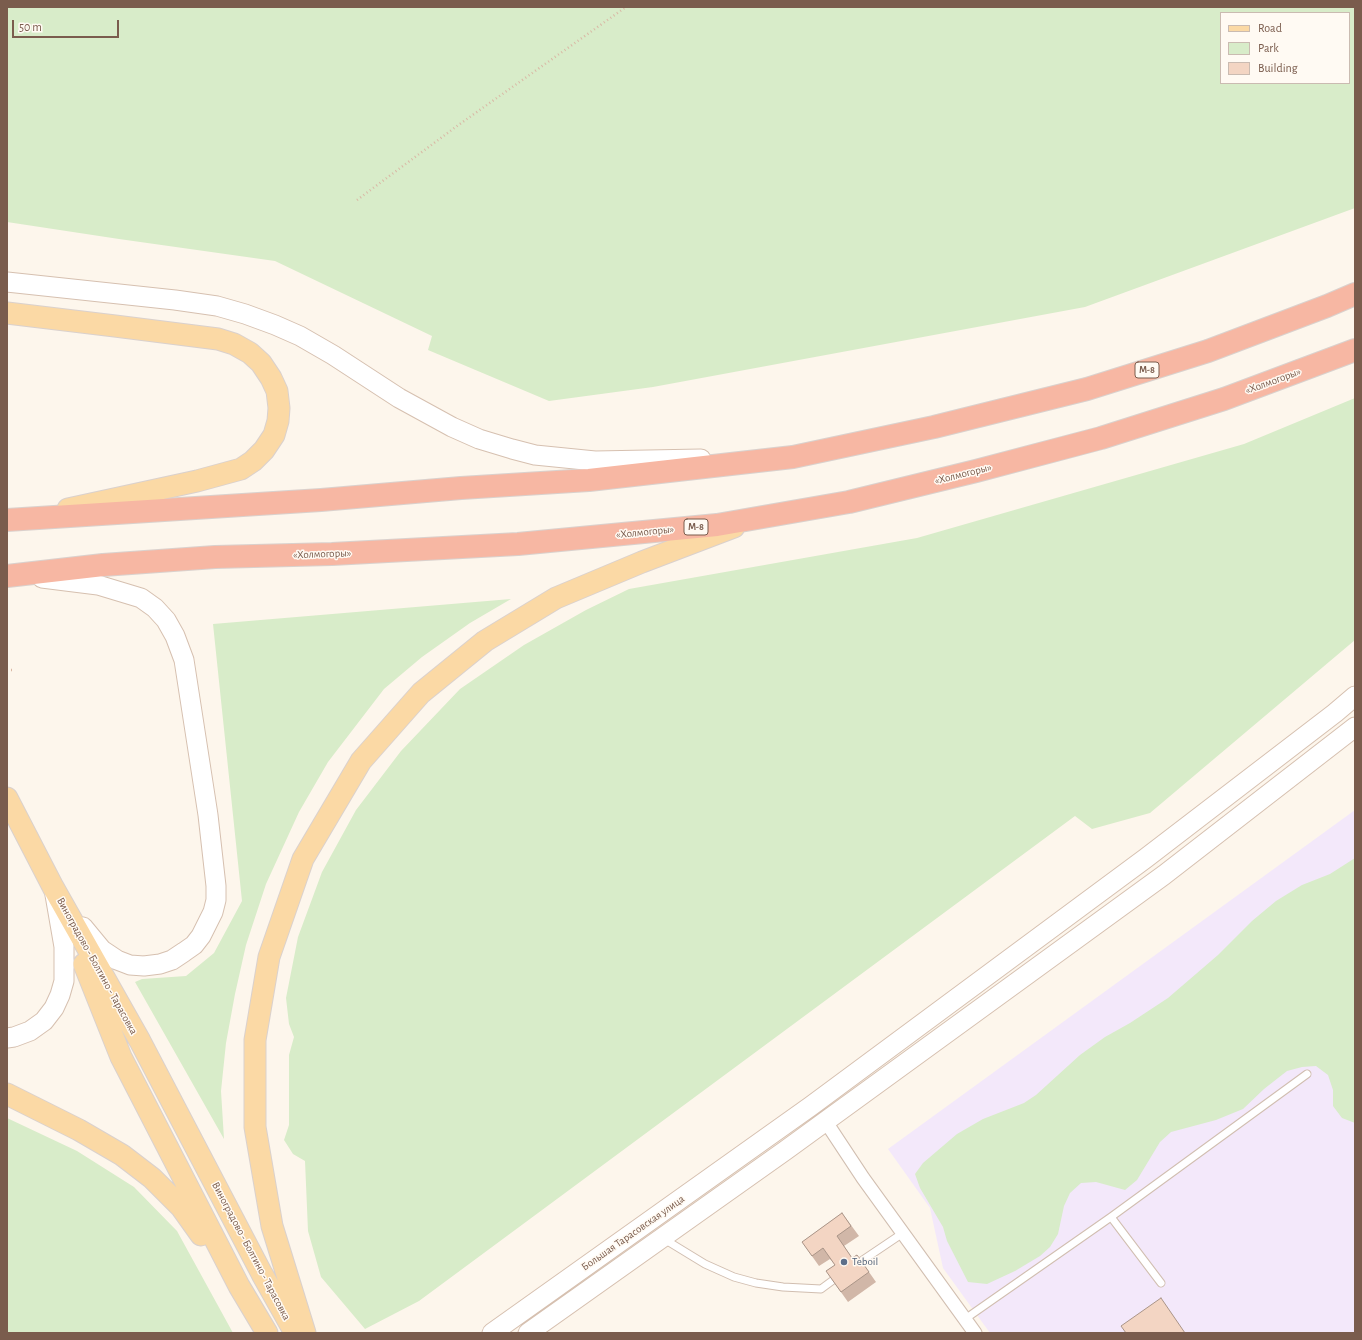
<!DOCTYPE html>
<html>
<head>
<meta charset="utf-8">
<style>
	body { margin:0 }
	#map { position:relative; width:1362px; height:1340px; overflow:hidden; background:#fdf6ec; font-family:"Alegreya Sans",sans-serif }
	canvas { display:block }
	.frame { position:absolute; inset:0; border:8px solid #7a5c4d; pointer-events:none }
	.legend { position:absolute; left:1220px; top:12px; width:130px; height:72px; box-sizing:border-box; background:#fffaf3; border:1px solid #cabbb1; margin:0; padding:5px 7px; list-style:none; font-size:12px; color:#7a5c4d }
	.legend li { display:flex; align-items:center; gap:8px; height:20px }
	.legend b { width:20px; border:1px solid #cabbb1 }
	.scale { position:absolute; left:12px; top:20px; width:107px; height:18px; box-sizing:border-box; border:2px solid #7a5c4d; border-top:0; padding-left:5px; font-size:12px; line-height:14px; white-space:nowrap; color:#7a5c4d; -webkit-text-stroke:3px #fffaf3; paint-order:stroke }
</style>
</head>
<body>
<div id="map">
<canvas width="1362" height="1340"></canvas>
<div class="frame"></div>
<ul class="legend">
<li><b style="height:5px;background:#fbd9a5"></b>Road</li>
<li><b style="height:11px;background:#d8ecc9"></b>Park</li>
<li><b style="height:11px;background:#f3d5c3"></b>Building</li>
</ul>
<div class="scale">50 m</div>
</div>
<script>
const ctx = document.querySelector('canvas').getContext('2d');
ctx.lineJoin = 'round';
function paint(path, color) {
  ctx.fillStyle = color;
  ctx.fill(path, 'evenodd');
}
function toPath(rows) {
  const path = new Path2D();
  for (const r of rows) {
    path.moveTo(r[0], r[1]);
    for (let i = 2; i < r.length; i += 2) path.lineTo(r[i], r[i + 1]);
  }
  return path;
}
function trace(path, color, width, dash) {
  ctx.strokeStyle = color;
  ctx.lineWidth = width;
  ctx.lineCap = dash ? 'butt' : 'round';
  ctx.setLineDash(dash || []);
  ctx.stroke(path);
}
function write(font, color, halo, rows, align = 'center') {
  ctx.font = font + ' "Alegreya Sans",sans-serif';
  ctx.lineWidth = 3;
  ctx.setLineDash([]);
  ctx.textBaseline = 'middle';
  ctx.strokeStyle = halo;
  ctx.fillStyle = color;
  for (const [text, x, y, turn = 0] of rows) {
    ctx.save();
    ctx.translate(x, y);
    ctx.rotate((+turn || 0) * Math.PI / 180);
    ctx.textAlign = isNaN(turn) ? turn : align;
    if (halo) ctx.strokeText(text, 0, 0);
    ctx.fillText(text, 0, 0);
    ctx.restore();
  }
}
paint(toPath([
	[1355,810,1355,1333,990,1333,943,1268,930,1208,888,1149]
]), '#f3e8fa');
paint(toPath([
	[7,7,1355,7,1355,208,1085,307,653,387,549,401,428,350,432,336,275,261,119,239,7,222],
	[1221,13,1349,13,1349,83,1221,83],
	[1355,398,1355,640,1150,813,1092,829,1075,816,419,1301,365,1329,321,1277,308,1231,305,1161,293,1154,284,1140,289,1125,289,1055,294,1037,289,1024,286,998,298,937,322,872,356,810,401,751,460,689,524,645,586,610,629,589,917,538,1244,444],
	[511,599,470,623,422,657,384,689,328,762,299,812,266,884,246,945,235,994,226,1043,221,1091,224,1139,135,982,142,979,186,976,214,953,242,901,213,624],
	[1355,858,1355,1123,1342,1118,1333,1106,1333,1090,1328,1075,1316,1066,1302,1067,1287,1071,1264,1089,1243,1109,1216,1120,1171,1132,1160,1142,1137,1180,1125,1190,1096,1182,1081,1183,1070,1193,1064,1206,1058,1234,1050,1247,1040,1256,1015,1271,987,1284,968,1282,947,1241,943,1227,920,1188,915,1174,923,1163,957,1134,983,1119,1024,1103,1036,1095,1080,1055,1105,1037,1130,1023,1168,998,1218,955,1252,921,1276,901,1302,885,1330,874],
	[7,1118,77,1151,134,1187,177,1231,233,1333,7,1333]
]), '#d8ecc9');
const lane = toPath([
	[1111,1217,1161,1283],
	[664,1239,705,1264,734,1277,756,1283,783,1287,821,1289,840,1275],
	[854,1266,903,1233],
	[965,1319,1111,1217,1307,1074]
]);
const street = toPath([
	[826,1122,863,1178,975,1333]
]);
const secondary = toPath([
	[7,282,175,300,217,306,245,314,275,325,300,336,333,355,399,398,452,427,479,439,512,449,535,455,595,461,701,459],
	[42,578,98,585,141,598,155,608,166,620,175,636,184,660,208,815,216,886,216,900,213,912,201,936,194,945,184,952,172,960,160,964,144,966,130,965,117,960,102,950,83,927],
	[7,1038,14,1037,30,1031,44,1021,54,1008,60,995,64,981,64,947,55,895],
	[492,1333,811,1106,1146,858,1335,713,1355,696],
	[528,1333,786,1150,1164,875,1355,727]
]);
const primary = toPath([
	[7,313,115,326,218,339,234,344,250,353,261,363,271,378,277,391,279,408,278,421,274,435,264,450,253,461,241,469,197,481,68,509],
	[7,798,53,887,140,1041,262,1274,294,1331],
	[84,964,121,1057,239,1286,267,1333],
	[7,1094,79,1130,122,1155,152,1178,181,1207,201,1235],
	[305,1333,272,1226,255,1127,255,1040,269,957,303,859,361,761,421,693,485,641,556,598,642,562,734,527]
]);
const highway = toPath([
	[7,520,321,500,461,488,589,480,793,457,934,427,1087,389,1208,351,1327,306,1355,294],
	[7,576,103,565,215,557,332,554,518,544,717,525,849,502,976,471,1101,438,1224,399,1355,350]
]);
trace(lane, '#d1beb0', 9);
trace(street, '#d1beb0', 15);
trace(secondary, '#d6c0b0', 21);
trace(primary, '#dad1cd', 23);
trace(highway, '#dad1cd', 24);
trace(toPath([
	[357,200,457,126,626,7],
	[7,670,14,670]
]), '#d9b8a5', 2.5, [1, 3]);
trace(lane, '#fff', 7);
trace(street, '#fff', 13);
trace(secondary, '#fff', 19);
trace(primary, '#fbd9a5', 21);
trace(highway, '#f7b7a3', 22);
paint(toPath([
	[842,1213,859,1236,844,1246,852,1258,857,1255,876,1282,848,1302,826,1271,835,1265,830,1259,819,1266,802,1242]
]), '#d1b7a8');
const building = toPath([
	[842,1213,851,1226,837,1236,852,1258,857,1255,869,1272,841,1292,826,1271,835,1265,823,1248,812,1256,802,1242,842,1213],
	[1161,1298,1185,1333,1126,1333,1121,1326,1161,1298]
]);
paint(building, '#f3d5c3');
trace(building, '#aa9588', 1);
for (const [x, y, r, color] of [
	[844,1262,4,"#5c6f8a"]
]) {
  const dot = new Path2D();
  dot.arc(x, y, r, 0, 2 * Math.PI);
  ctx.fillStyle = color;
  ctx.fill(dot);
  trace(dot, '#fffaf3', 1.5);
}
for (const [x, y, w] of [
	[1147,370,24],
	[696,527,24]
]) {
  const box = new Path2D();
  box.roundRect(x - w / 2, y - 8, w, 16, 3);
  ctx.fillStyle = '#fffaf3';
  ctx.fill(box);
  trace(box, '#7a5c4d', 1);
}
write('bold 10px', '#7a5c4d', null, [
	["М-8",1147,370],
	["М-8",696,527]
]);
write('11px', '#7a5c4d', '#fffaf3', [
	["«Холмогоры»",1273,381,-20],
	["«Холмогоры»",963,474,-14],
	["«Холмогоры»",645,532,-6],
	["«Холмогоры»",322,554,-2],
	["Виноградово - Болтино - Тарасовка",97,966,61],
	["Большая Тарасовская улица",633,1233,-35],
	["Виноградово - Болтино - Тарасовка",251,1251,62]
]);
write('11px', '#4e5e75', '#fffaf3', [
	["Teboil",852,1262]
], 'left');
</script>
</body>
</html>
